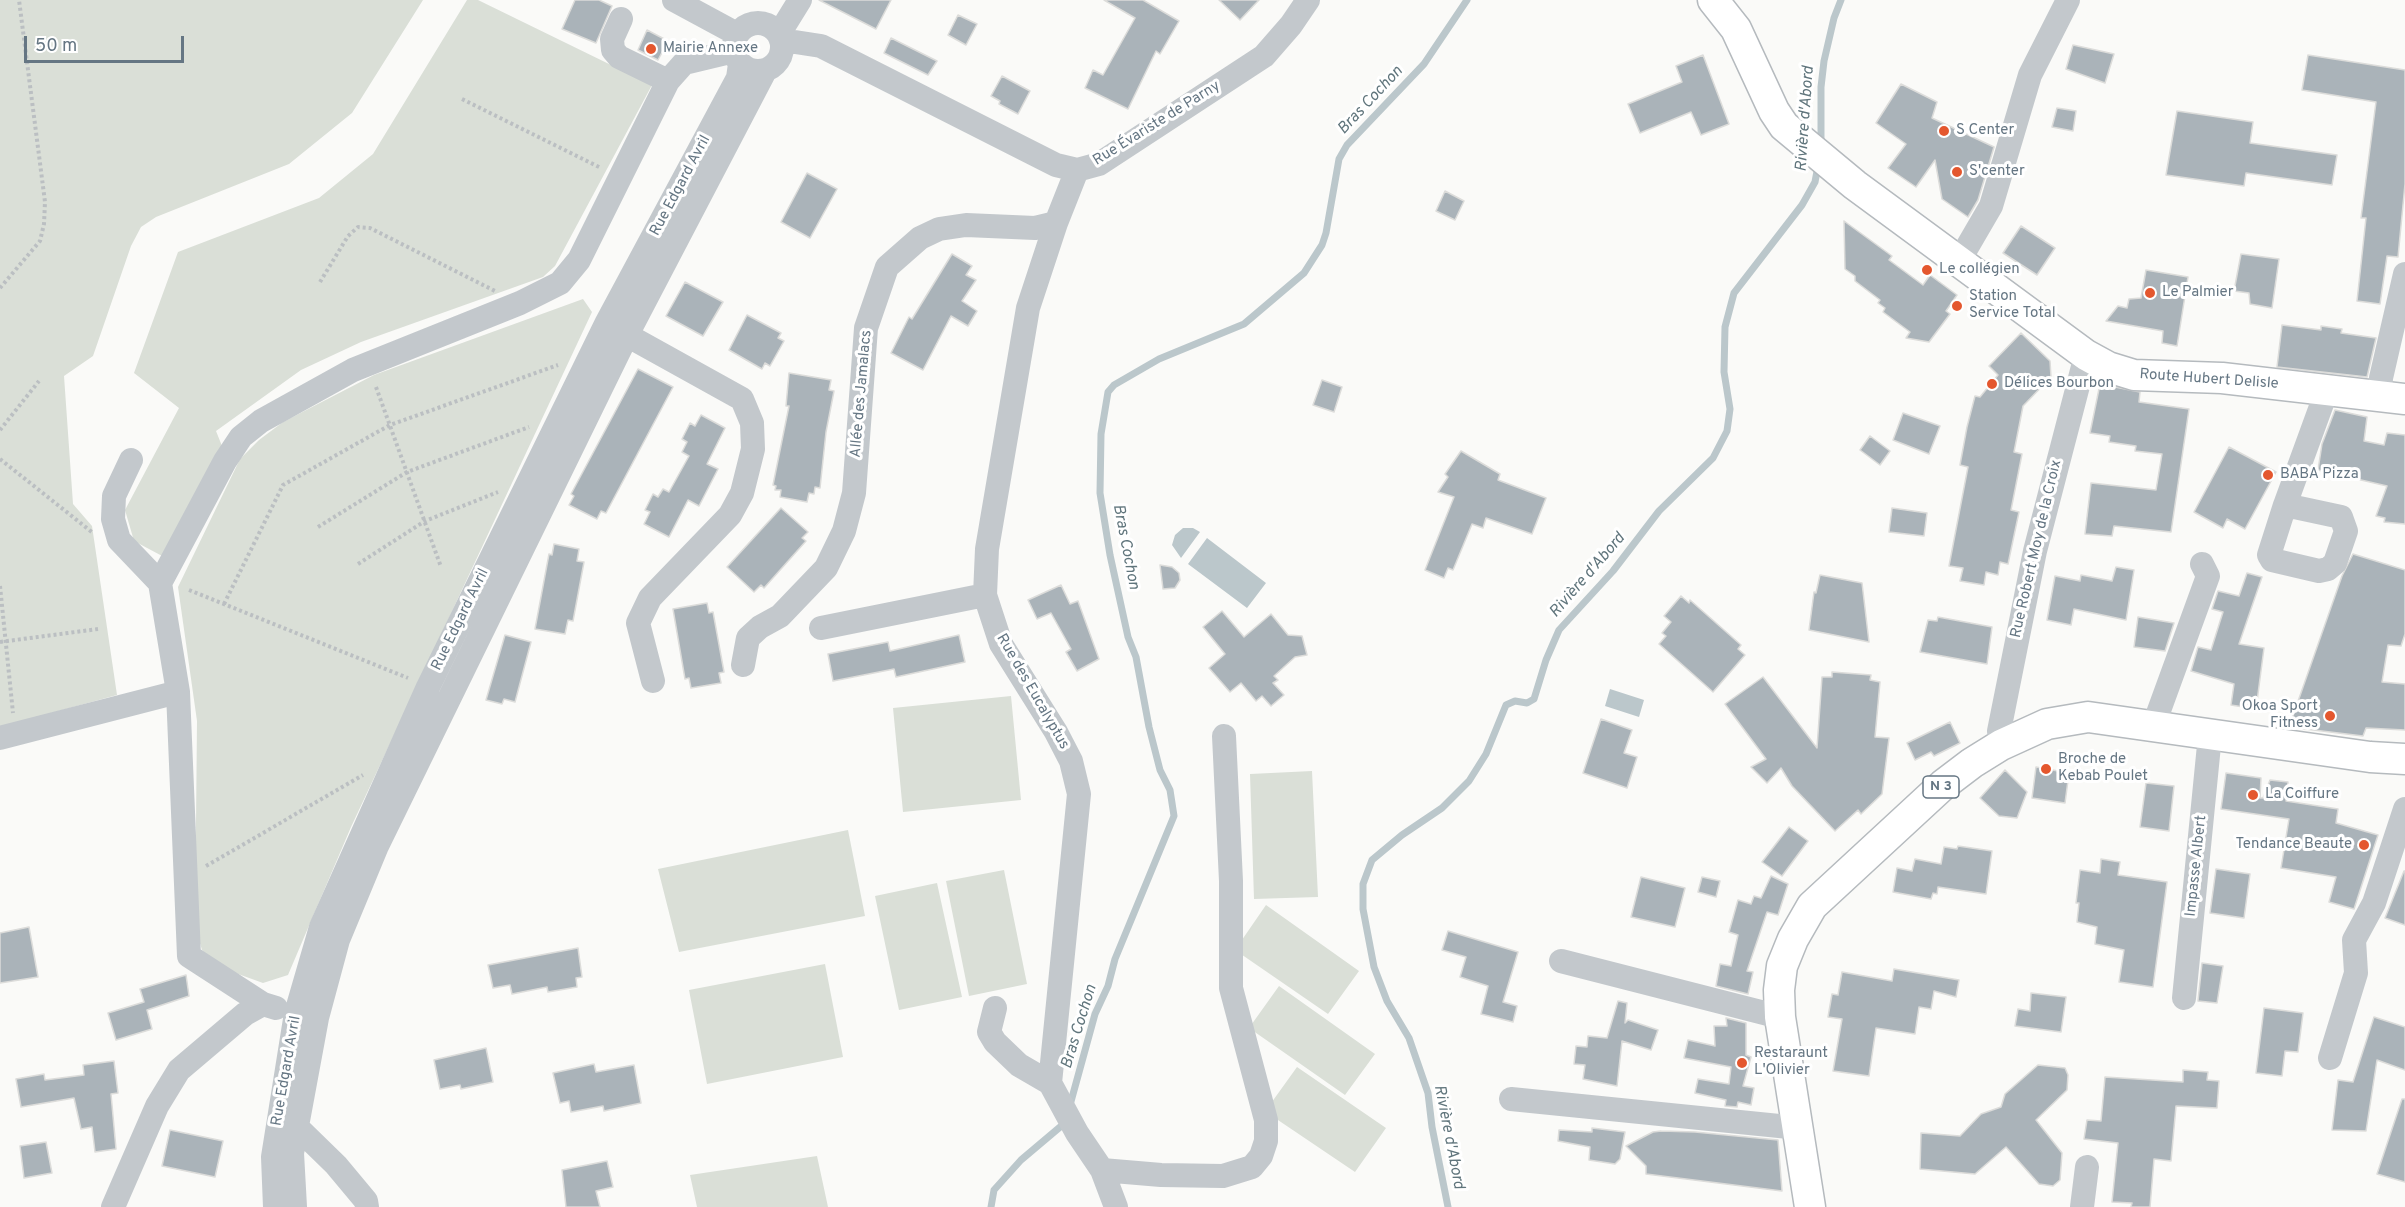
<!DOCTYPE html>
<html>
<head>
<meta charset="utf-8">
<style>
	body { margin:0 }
	#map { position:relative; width:2405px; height:1207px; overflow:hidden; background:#fafaf8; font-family:Overpass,sans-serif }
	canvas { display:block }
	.scale { position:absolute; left:24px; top:36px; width:160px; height:27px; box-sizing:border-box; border:3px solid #657683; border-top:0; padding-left:8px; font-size:18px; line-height:21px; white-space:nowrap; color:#657683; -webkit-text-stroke:4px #fff; paint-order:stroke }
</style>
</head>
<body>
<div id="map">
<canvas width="2405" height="1207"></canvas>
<div class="scale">50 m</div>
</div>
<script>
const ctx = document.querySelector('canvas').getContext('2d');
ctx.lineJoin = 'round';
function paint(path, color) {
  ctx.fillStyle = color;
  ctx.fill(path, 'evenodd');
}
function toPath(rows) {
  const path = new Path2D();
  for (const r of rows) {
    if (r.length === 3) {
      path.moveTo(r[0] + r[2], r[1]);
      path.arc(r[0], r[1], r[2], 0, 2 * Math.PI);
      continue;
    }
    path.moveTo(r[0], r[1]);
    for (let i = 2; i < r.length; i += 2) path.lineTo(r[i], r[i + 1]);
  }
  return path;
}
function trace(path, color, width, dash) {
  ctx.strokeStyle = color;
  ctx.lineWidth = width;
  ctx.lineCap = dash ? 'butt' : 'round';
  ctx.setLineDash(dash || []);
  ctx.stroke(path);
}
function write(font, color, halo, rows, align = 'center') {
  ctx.font = font + ' Overpass,sans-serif';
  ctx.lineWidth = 6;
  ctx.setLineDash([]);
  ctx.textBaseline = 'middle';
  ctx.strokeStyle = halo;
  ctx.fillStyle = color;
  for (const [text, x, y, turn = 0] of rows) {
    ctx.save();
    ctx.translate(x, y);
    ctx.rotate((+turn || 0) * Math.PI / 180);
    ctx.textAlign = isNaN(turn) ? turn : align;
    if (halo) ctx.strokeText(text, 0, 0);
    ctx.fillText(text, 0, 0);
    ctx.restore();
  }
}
paint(toPath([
	[0,0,423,0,352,113,289,164,156,217,141,227,131,246,93,356,64,376,73,504,92,526,117,695,0,727],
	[467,0,478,0,652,85,555,266,543,277,361,342,301,370,216,431,222,446,164,557,134,541,125,510,179,408,134,373,178,252,319,198,373,154],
	[583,299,592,312,351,827,288,975,263,983,216,966,202,950,195,926,197,721,178,587,240,459,259,440,283,422,374,375],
	[1011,696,1021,800,903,812,893,708],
	[1312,771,1318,897,1254,899,1250,774],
	[848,830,865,916,679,952,658,869],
	[1004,870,1027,984,969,996,946,881],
	[937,883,962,997,899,1010,875,896],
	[1266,905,1359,971,1328,1014,1235,950],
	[825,964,843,1057,707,1084,689,990],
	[1279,986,1375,1054,1345,1095,1249,1028],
	[1297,1067,1386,1128,1355,1172,1272,1116,1269,1106],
	[817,1156,828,1207,697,1207,690,1175]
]), '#dadfd7');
paint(toPath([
	[1183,528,1193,528,1200,532,1181,558,1172,545,1175,535],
	[1207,538,1266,583,1247,608,1188,564],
	[1610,689,1644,700,1639,717,1605,706]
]), '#bbc7cb');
trace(toPath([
	[1821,146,1821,87,1824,61,1834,18,1841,0],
	[1070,1105,1095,1014,1108,986,1115,959,1174,816,1170,790,1160,770,1149,727,1136,657,1128,637,1110,555,1100,493,1101,434,1108,392,1114,385,1159,359,1244,324,1304,273,1322,245,1326,233,1339,159,1347,145,1424,64,1467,0],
	[991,1207,994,1190,1021,1160,1066,1122],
	[1448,1207,1432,1127,1428,1093,1409,1038,1387,1001,1374,967,1363,909,1363,884,1372,860,1402,835,1442,808,1469,781,1486,754,1506,705,1515,701,1527,703,1534,699,1546,660,1559,630,1613,571,1659,511,1713,458,1727,431,1730,409,1724,372,1725,327,1734,293,1802,205,1815,182,1818,166]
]), '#bbc7cb', 7);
const building = toPath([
	[575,0,599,0,612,6,596,43,562,29,575,0],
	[819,0,891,0,876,29,819,0],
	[1104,0,1143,0,1179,21,1160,54,1156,51,1128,109,1085,88,1093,70,1103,75,1135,18,1104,0],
	[1219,0,1259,0,1240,20,1219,0],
	[958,15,977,24,966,45,948,35,958,15],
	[647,30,668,41,658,60,638,50,647,30],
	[891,38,937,61,928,75,884,53,891,38],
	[2073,45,2114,54,2105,83,2066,69,2073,45],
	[1703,55,1729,124,1701,135,1691,112,1640,133,1628,104,1682,82,1676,66,1703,55],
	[2308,55,2405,70,2405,184,2398,257,2387,256,2380,304,2357,301,2366,218,2361,218,2376,102,2302,90,2308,55],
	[1002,76,1030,91,1018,114,999,104,1000,101,991,96,1002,76],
	[1901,84,1937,102,1932,118,1994,147,1978,200,1968,217,1942,199,1935,160,1916,187,1888,168,1906,144,1876,123,1901,84],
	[2057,108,2076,111,2073,131,2052,127,2057,108],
	[2177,111,2253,122,2250,143,2337,155,2332,185,2246,173,2244,186,2166,175,2177,111],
	[807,173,837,189,810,238,781,222,807,173],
	[1445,191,1464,201,1455,220,1436,211,1445,191],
	[1844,221,1892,256,1889,260,1923,285,1930,275,1957,295,1946,311,1950,314,1929,342,1906,338,1910,332,1883,312,1885,308,1878,303,1880,300,1855,281,1855,276,1845,269,1844,221],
	[2021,226,2055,248,2037,275,2003,253,2021,226],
	[952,254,972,266,966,275,976,280,962,301,977,311,968,326,951,316,923,370,891,353,909,317,912,319,952,254],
	[2241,254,2279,259,2272,308,2250,304,2249,293,2234,291,2241,254],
	[2146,270,2188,277,2177,346,2162,343,2163,331,2106,321,2118,306,2127,308,2129,299,2141,298,2146,270],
	[685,282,723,302,703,336,666,316,685,282],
	[747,315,781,333,778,338,784,341,770,366,765,363,762,369,729,350,747,315],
	[2282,325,2321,330,2321,326,2342,329,2341,333,2376,338,2367,377,2277,367,2282,325],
	[2021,333,2050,361,2051,377,2023,406,2014,452,2022,454,2011,510,2019,512,2008,564,2000,562,1998,575,1986,572,1984,585,1960,581,1963,568,1949,566,1968,467,1960,465,1967,427,1975,396,1980,397,1998,375,1989,366,2021,333],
	[638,369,673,387,606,513,601,511,597,519,569,505,574,496,571,494,638,369],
	[789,373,831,380,829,390,834,391,826,432,820,488,815,487,814,494,809,493,807,502,780,497,781,490,775,490,776,486,773,485,789,406,786,406,789,373],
	[1322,380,1342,387,1334,412,1313,405,1322,380],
	[2100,384,2140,392,2139,402,2189,409,2171,532,2114,526,2112,536,2085,534,2091,483,2156,490,2162,454,2135,451,2136,446,2109,442,2110,436,2090,433,2100,384],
	[2335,410,2367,417,2364,441,2384,445,2387,433,2405,435,2405,524,2384,522,2385,518,2376,516,2387,486,2318,470,2322,444,2335,410],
	[1903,413,1940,426,1929,454,1893,440,1903,413],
	[701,415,725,428,707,464,718,469,699,506,688,500,669,537,644,524,650,512,645,510,653,494,658,497,663,489,669,492,689,456,682,452,687,442,682,439,690,423,695,426,701,415],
	[1870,436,1890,451,1880,465,1860,450,1870,436],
	[2229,447,2276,472,2245,529,2227,519,2223,528,2194,512,2229,447],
	[1461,451,1500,474,1498,480,1546,498,1532,534,1486,518,1483,528,1472,524,1453,570,1448,568,1444,578,1425,570,1454,497,1438,492,1448,477,1445,474,1461,451],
	[781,508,808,532,802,538,806,541,764,588,761,585,754,592,727,567,781,508],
	[1892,508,1927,513,1924,536,1889,532,1892,508],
	[554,544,579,549,577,561,584,562,573,621,568,620,565,634,535,629,549,554,552,555,554,544],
	[2353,554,2405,570,2405,634,2401,646,2388,645,2382,682,2405,684,2405,730,2366,728,2363,736,2289,727,2342,576,2353,554],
	[1160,565,1172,567,1179,573,1180,580,1175,588,1163,589,1160,565],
	[2116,567,2134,570,2126,620,2074,609,2071,625,2047,620,2055,576,2080,581,2081,575,2112,581,2116,567],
	[2247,573,2262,577,2239,644,2264,648,2256,709,2231,705,2234,684,2191,671,2198,647,2211,650,2223,612,2212,609,2218,591,2239,596,2247,573],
	[1820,575,1862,583,1869,642,1809,630,1814,592,1816,593,1820,575],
	[1061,585,1070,604,1078,601,1099,659,1077,671,1066,652,1071,649,1051,613,1037,619,1028,600,1061,585],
	[1681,596,1689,603,1690,600,1741,645,1738,649,1745,655,1713,692,1659,644,1666,636,1662,633,1671,622,1664,616,1681,596],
	[707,603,709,613,713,612,724,672,719,673,721,683,691,688,689,678,685,679,673,609,707,603],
	[1222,611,1244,637,1271,614,1288,635,1302,636,1307,655,1295,657,1274,676,1278,680,1273,683,1284,695,1271,706,1262,696,1256,701,1241,683,1230,692,1209,668,1225,654,1203,627,1222,611],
	[1938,617,1992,627,1987,664,1920,652,1928,620,1937,621,1938,617],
	[2138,617,2174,623,2165,651,2134,647,2138,617],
	[505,635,531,642,515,702,504,699,502,704,486,700,505,635],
	[959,635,965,662,896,677,894,669,833,681,828,654,888,642,890,651,959,635],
	[1832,672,1871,675,1870,680,1880,682,1875,737,1889,738,1882,794,1861,814,1858,810,1835,831,1792,786,1781,768,1767,783,1751,767,1766,759,1725,704,1763,677,1817,748,1822,677,1832,677,1832,672],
	[1601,719,1632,730,1624,753,1637,757,1627,788,1583,773,1601,719],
	[1950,722,1960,743,1934,756,1931,752,1915,760,1907,743,1950,722],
	[2036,767,2069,773,2065,803,2032,798,2036,767],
	[2005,770,2027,792,2017,818,1999,816,1980,798,2005,770],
	[2226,773,2261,778,2260,798,2263,798,2270,780,2288,782,2286,801,2338,809,2336,823,2378,835,2354,909,2329,902,2336,877,2281,868,2289,819,2221,809,2226,773],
	[2146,783,2174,786,2169,831,2140,827,2146,783],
	[1789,827,1808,841,1782,876,1762,862,1789,827],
	[1958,846,1992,851,1986,894,1938,887,1937,894,1933,893,1931,899,1893,892,1897,868,1912,871,1915,859,1941,864,1944,847,1957,849,1958,846],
	[2101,859,2120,862,2118,875,2167,882,2153,987,2119,982,2124,950,2095,944,2097,927,2077,922,2079,903,2076,903,2080,870,2100,873,2101,859],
	[2216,869,2250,874,2244,918,2210,913,2216,869],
	[2404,871,2405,871,2405,925,2385,918,2404,871],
	[1771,876,1788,884,1778,915,1767,912,1747,971,1753,972,1748,994,1716,986,1720,964,1731,966,1738,935,1729,932,1738,900,1751,904,1754,896,1761,898,1771,876],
	[1641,877,1685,888,1675,927,1631,917,1641,877],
	[1702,877,1720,881,1716,897,1698,892,1702,877],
	[29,927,38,977,0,983,0,933,29,927],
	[1448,931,1518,952,1503,1002,1517,1006,1513,1022,1481,1014,1488,986,1460,977,1466,957,1442,950,1448,931],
	[578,948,582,977,576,978,577,987,548,992,547,987,512,994,510,985,493,988,488,965,578,948],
	[2202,963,2223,966,2217,1003,2198,1001,2202,963],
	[1894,969,1959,980,1956,997,1934,991,1931,1009,1919,1007,1915,1034,1876,1028,1869,1076,1833,1071,1842,1019,1828,1017,1832,994,1838,995,1842,972,1892,981,1894,969],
	[186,975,189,996,147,1010,152,1029,116,1040,108,1013,144,1002,140,989,186,975],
	[2031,993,2066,997,2061,1032,2015,1026,2018,1009,2030,1011,2031,993],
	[1618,1001,1627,1003,1625,1023,1628,1020,1658,1030,1651,1050,1622,1041,1617,1086,1583,1079,1585,1065,1574,1064,1576,1046,1587,1047,1588,1036,1607,1038,1618,1001],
	[2264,1008,2303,1013,2298,1052,2285,1051,2282,1076,2256,1073,2264,1008],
	[2374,1017,2405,1027,2405,1070,2377,1060,2366,1131,2332,1130,2338,1080,2353,1082,2374,1017],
	[1726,1018,1746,1023,1746,1055,1751,1057,1743,1086,1754,1088,1751,1105,1738,1102,1737,1107,1725,1106,1726,1100,1695,1093,1698,1079,1729,1084,1731,1067,1684,1058,1688,1040,1715,1046,1714,1026,1727,1026,1726,1018],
	[486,1048,493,1082,461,1089,460,1085,440,1089,434,1060,486,1048],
	[114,1061,118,1093,111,1094,116,1149,95,1152,92,1127,81,1129,74,1098,21,1107,16,1079,44,1074,45,1080,84,1075,83,1065,114,1061],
	[594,1064,596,1072,634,1065,641,1103,604,1111,603,1106,571,1112,569,1101,560,1103,553,1073,594,1064],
	[2038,1065,2065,1068,2068,1075,2067,1090,2036,1120,2062,1153,2060,1180,2053,1186,2039,1184,2006,1147,1975,1174,1920,1169,1921,1133,1960,1136,1981,1114,2001,1107,2005,1094,2038,1065],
	[2183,1070,2208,1072,2207,1080,2219,1081,2217,1108,2176,1106,2171,1161,2154,1159,2150,1207,2131,1207,2132,1203,2112,1202,2118,1143,2084,1139,2087,1120,2101,1121,2105,1077,2183,1082,2183,1070],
	[2402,1099,2405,1099,2405,1182,2377,1174,2402,1099],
	[1592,1128,1625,1132,1620,1159,1615,1164,1589,1160,1590,1147,1558,1141,1559,1130,1592,1132,1592,1128],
	[170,1130,223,1141,215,1177,162,1166,170,1130],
	[1661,1131,1695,1132,1778,1140,1782,1191,1646,1174,1646,1166,1626,1146,1653,1132,1661,1131],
	[46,1142,52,1173,24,1178,20,1146,46,1142],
	[607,1161,613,1187,596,1191,600,1207,566,1207,562,1170,607,1161]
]);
paint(building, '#aab3b9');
trace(building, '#dcdcda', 1.5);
const major = toPath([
	[1713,0,1736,29,1774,111,1784,126,1855,185,2086,355,2108,367,2134,375,2222,378,2405,399],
	[1810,1207,1780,1017,1779,990,1782,966,1793,939,1812,906,1943,785,1972,763,2001,745,2047,724,2088,717,2370,757,2405,759]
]);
trace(major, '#b5babe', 33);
trace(toPath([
	[462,99,601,168],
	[320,282,348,236,358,227,370,228,495,291],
	[0,288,40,241,44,224,45,202,19,0],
	[376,387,441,567],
	[0,430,39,381],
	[0,459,93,533],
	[318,527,407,472,529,427],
	[358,564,425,521,498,492],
	[0,586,13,713],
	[189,590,408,678],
	[224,604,283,485,390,425,558,365],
	[0,642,98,629],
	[206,866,363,775]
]), '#bbbfc2', 4, [3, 3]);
trace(toPath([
	[674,0,737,34],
	[621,19,612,39,613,50,619,57,668,81],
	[758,47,24],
	[779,34,800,0],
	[782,40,821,46,1056,165,1077,170,1099,164,1264,56,1291,25,1308,0],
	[1077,170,1056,223,1028,308,987,549,985,595,1001,644,1056,732,1071,761,1079,794,1050,1083,1077,1133,1102,1170,1116,1207],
	[1959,261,1991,206,2030,75,2068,0],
	[614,328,742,399,752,423,753,449,742,493,730,515,650,598,638,623,653,681],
	[2380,397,2381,378,2405,274],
	[131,460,114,496,113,519,119,540,160,583],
	[2285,505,2269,555,2272,560,2319,571,2328,569,2335,563,2346,531,2341,517,2285,505,2327,390],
	[821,628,985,595],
	[743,665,748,638,760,627,780,616,826,568,844,531,854,493,866,328,887,267,920,238,939,229,966,225,1035,228,1056,223],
	[2153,727,2208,576,2202,564],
	[0,738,178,692],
	[2001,745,1999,731,2035,551,2086,355],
	[1561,961,1780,1017],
	[2184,998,2210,735],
	[263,1004,189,956,178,692,160,583,225,461,241,437,261,421,353,370,520,303,560,283,579,260,668,81,684,63,734,51],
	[995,1008,989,1032,995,1042,1019,1065,1050,1083],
	[2330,1058,2356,973,2354,940,2374,903,2405,809],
	[1511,1099,1799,1128],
	[297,1127,336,1165,366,1201,367,1207],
	[1102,1170,1161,1175,1223,1176,1252,1167,1261,1156,1266,1141,1266,1120,1231,988,1231,881,1224,736],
	[113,1207,157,1106,179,1070,245,1014,263,1004,276,1008],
	[275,1207,273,1157,296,1013,321,927,428,687,606,324,738,78,740,64],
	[295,1207,292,1153,317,1018,338,940,377,846,627,335,765,71],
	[2082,1207,2087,1167]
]), '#c3c8cc', 24);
trace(major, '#fff', 30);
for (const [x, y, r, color] of [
	[651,49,6,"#e4572e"],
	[1944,131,6,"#e4572e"],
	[1957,172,6,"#e4572e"],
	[1927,270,6,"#e4572e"],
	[2150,293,6,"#e4572e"],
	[1957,306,6,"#e4572e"],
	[1992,384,6,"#e4572e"],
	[2268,475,6,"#e4572e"],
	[2330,716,6,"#e4572e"],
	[2046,769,6,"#e4572e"],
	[2253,795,6,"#e4572e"],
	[2364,845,6,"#e4572e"],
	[1742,1063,6,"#e4572e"]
]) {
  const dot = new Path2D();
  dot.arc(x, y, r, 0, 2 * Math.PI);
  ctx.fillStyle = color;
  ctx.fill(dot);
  trace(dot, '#fff', 2);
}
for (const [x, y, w] of [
	[1941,787,36]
]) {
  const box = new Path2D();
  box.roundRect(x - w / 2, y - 11, w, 22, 4.5);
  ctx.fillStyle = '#fff';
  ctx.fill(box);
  trace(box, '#657683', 1.5);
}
write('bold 14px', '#657683', null, [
	["N 3",1941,787]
]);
write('15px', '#657683', '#fff', [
	["Mairie Annexe",663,49],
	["S Center",1956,131],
	["S'center",1969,172],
	["Le collégien",1939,270],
	["Le Palmier",2162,293],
	["Station",1969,297],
	["Service Total",1969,314],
	["Délices Bourbon",2004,384],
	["BABA Pizza",2280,475],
	["Okoa Sport",2318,707,"right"],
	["Fitness",2318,724,"right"],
	["Broche de",2058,760],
	["Kebab Poulet",2058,777],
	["La Coiffure",2265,795],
	["Tendance Beaute",2352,845,"right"],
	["Restaraunt",1754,1054],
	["L'Olivier",1754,1071]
], 'left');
write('15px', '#657683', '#fff', [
	["Rue Évariste de Parny",1157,124,-32],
	["Rue Edgard Avril",681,186,-62],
	["Route Hubert Delisle",2209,380,4],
	["Allée des Jamalacs",862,394,-85],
	["Rue Robert Moy de la Croix",2037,549,-77],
	["Rue Edgard Avril",461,620,-64],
	["Rue des Eucalyptus",1032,692,60],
	["Impasse Albert",2197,866,-84],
	["Rue Edgard Avril",287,1071,-80]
]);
write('italic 16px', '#60757c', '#fff', [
	["Bras Cochon",1371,101,-47],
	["Rivière d'Abord",1806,119,-86],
	["Bras Cochon",1125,547,79],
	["Rivière d'Abord",1588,576,-49],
	["Bras Cochon",1080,1027,-73],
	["Rivière d'Abord",1448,1137,79]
]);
</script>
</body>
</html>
